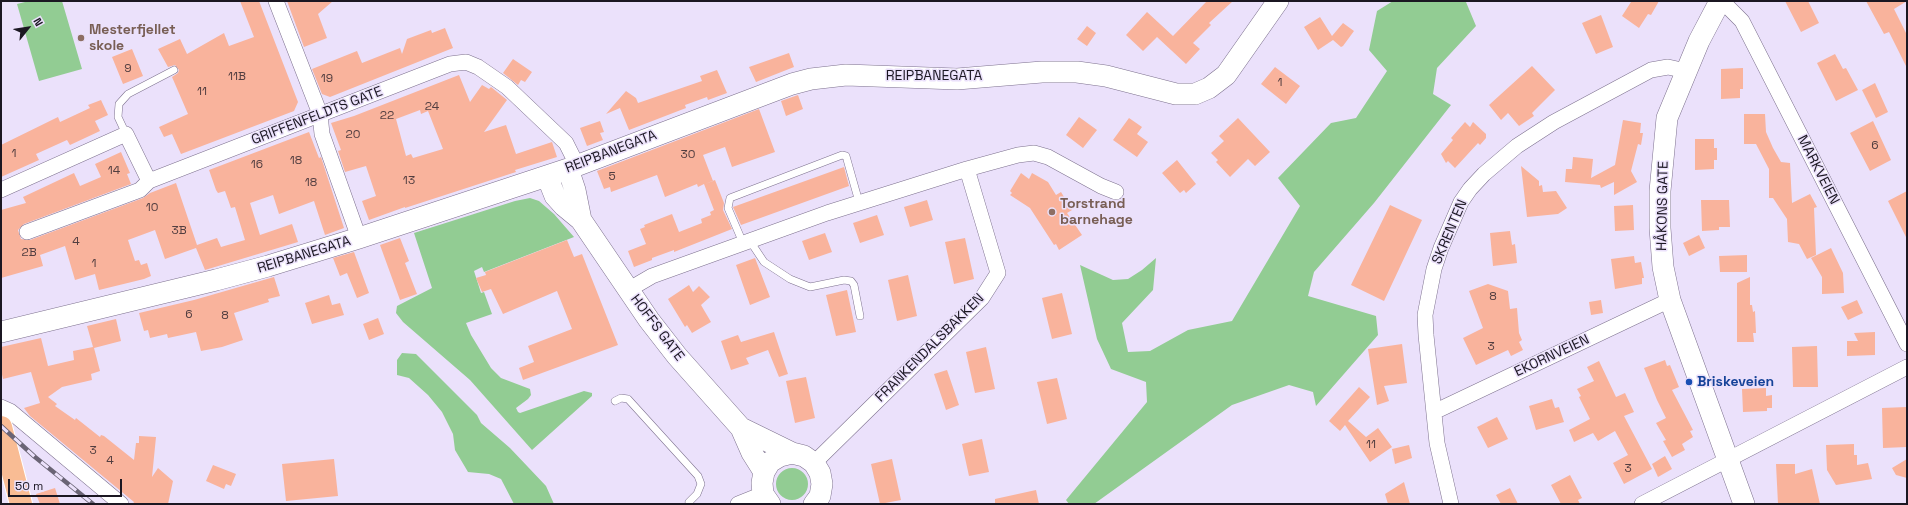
<!DOCTYPE html>
<html>
<head>
<meta charset="utf-8">
<style>
	body { margin:0 }
	#map { position:relative; width:1908px; height:505px; overflow:hidden; background:#ebe1fb; font-family:"Space Grotesk",sans-serif }
	canvas { display:block }
	.frame { position:absolute; inset:0; border:2px solid #1b1722; pointer-events:none }
	.north { position:absolute; left:8px; top:8px; width:40px; height:40px; -webkit-text-stroke:3px #ebe1fb; paint-order:stroke; rotate:60deg; font-size:11px; font-weight:700; line-height:16px; text-align:center; color:#1b1722 }
	.north::after { content:''; display:block; margin:auto; width:14px; height:18px; background:#1b1722; clip-path:polygon(50% 0,100% 100%,50% 72%,0 100%) }
	.scale { position:absolute; left:8px; top:479px; width:114px; height:18px; box-sizing:border-box; border:2px solid #1b1722; border-top:0; padding-left:5px; font-size:12px; line-height:14px; white-space:nowrap; color:#1b1722; -webkit-text-stroke:3px #ebe1fb; paint-order:stroke }
</style>
</head>
<body>
<div id="map">
<canvas width="1908" height="505"></canvas>
<div class="frame"></div>
<div class="north">N</div>
<div class="scale">50 m</div>
</div>
<script>
const ctx = document.querySelector('canvas').getContext('2d');
ctx.lineJoin = 'round';
function paint(path, color) {
  ctx.fillStyle = color;
  ctx.fill(path, 'evenodd');
}
function toPath(rows) {
  const path = new Path2D();
  for (const r of rows) {
    if (r.length === 3) {
      path.moveTo(r[0] + r[2], r[1]);
      path.arc(r[0], r[1], r[2], 0, 2 * Math.PI);
      continue;
    }
    path.moveTo(r[0], r[1]);
    for (let i = 2; i < r.length; i += 2) path.lineTo(r[i], r[i + 1]);
  }
  return path;
}
function trace(path, color, width, dash) {
  ctx.strokeStyle = color;
  ctx.lineWidth = width;
  ctx.lineCap = dash ? 'butt' : 'round';
  ctx.setLineDash(dash || []);
  ctx.stroke(path);
}
function write(font, color, halo, rows, align = 'center') {
  ctx.font = font + ' "Space Grotesk",sans-serif';
  ctx.lineWidth = 3;
  ctx.setLineDash([]);
  ctx.textBaseline = 'middle';
  ctx.strokeStyle = halo;
  ctx.fillStyle = color;
  for (const [text, x, y, turn = 0] of rows) {
    ctx.save();
    ctx.translate(x, y);
    ctx.rotate((+turn || 0) * Math.PI / 180);
    ctx.textAlign = isNaN(turn) ? turn : align;
    if (halo) ctx.strokeText(text, 0, 0);
    ctx.fillText(text, 0, 0);
    ctx.restore();
  }
}
paint(toPath([
	[29,1,62,1,82,69,39,81,17,4],
	[1393,1,1462,1,1466,2,1476,26,1437,68,1433,94,1451,105,1374,203,1314,272,1308,296,1376,316,1378,335,1316,406,1313,392,1289,385,1232,405,1094,504,1069,504,1066,500,1147,402,1146,382,1111,369,1097,339,1080,265,1113,280,1128,279,1142,270,1156,258,1153,290,1122,323,1128,352,1150,351,1188,330,1232,321,1300,206,1278,178,1331,123,1356,118,1387,71,1369,50,1377,11],
	[530,198,539,201,554,214,574,237,484,272,482,267,474,271,481,293,484,292,492,314,466,323,471,335,491,368,501,378,530,389,531,395,528,399,516,408,518,412,520,413,584,391,592,393,592,396,532,450,470,380,403,322,396,313,397,306,432,288,414,233,515,201],
	[402,353,416,354,477,415,481,423,510,448,546,486,554,504,514,504,501,479,489,474,468,472,455,450,453,434,442,412,428,395,409,378,397,375,397,360],
	[792,484,16]
]), '#92cc93');
paint(toPath([
	[240,1,259,1,298,102,294,111,181,154,172,134,164,137,159,127,188,114,172,77,178,73,179,70,175,65,168,67,158,49,180,39,187,54,224,33,229,46,254,37],
	[287,1,333,1,318,14,327,38,304,47],
	[1207,1,1233,1,1209,23,1211,25,1193,43,1200,49,1186,64,1157,37,1143,51,1126,35,1147,12,1173,36],
	[1629,1,1659,1,1651,15,1648,14,1639,28,1622,16,1631,2],
	[1785,1,1808,1,1819,23,1801,32],
	[1866,1,1907,1,1894,9,1907,35,1907,68,1889,32,1884,34],
	[1601,15,1613,47,1596,54,1582,23],
	[1320,17,1332,36,1343,23,1354,31,1343,46,1341,47,1333,40,1318,50,1304,27],
	[1087,26,1096,33,1087,46,1077,39],
	[445,28,453,48,330,97,322,94,312,69,357,51,362,63,400,48,402,54,407,39,431,30,432,33],
	[132,49,143,76,123,84,112,57],
	[789,53,794,67,756,82,749,67],
	[1835,54,1843,69,1846,68,1858,90,1836,101,1817,63],
	[513,59,532,72,525,82,521,80,518,85,503,73],
	[1532,66,1555,90,1532,113,1534,116,1519,126,1508,113,1501,120,1489,105],
	[1275,67,1300,86,1286,104,1261,84],
	[1743,68,1743,89,1740,89,1740,98,1721,99,1721,69],
	[717,70,727,93,708,100,707,97,685,105,686,108,629,130,620,108,606,114,626,91,636,98,638,103,702,81,700,76],
	[459,75,470,102,482,85,489,89,491,87,507,100,484,132,506,125,516,154,552,142,557,157,515,170,516,172,405,208,405,207,369,220,362,201,376,196,366,166,345,172,338,151,341,150,331,123,354,116],
	[420,110,421,114,428,111,443,149,413,158,411,154,406,156,396,119],
	[1875,83,1888,112,1876,118,1862,90],
	[798,95,803,109,786,116,781,101],
	[101,100,108,115,95,121,100,131,70,145,67,140,36,154,39,160,1,177,1,145,58,117,60,122,90,108,88,105],
	[759,109,775,152,732,167,725,147,703,155,713,181,705,184,715,180,724,203,723,210,732,229,674,252,674,250,652,258,652,260,634,267,628,251,646,244,640,229,645,227,644,225,672,214,679,232,702,223,701,219,711,215,710,212,714,210,704,184,698,187,697,184,665,197,657,175,611,192,610,187,604,189,597,171],
	[1744,114,1765,114,1766,132,1773,148,1781,162,1790,163,1792,203,1810,194,1817,207,1814,208,1816,255,1807,259,1799,244,1788,242,1787,219,1773,198,1769,198,1769,169,1756,144,1744,144],
	[1079,117,1097,130,1083,148,1066,135],
	[1129,118,1142,127,1137,134,1148,142,1137,157,1113,140],
	[1238,118,1270,152,1255,166,1248,159,1230,177,1216,162,1218,160,1211,153,1224,141,1219,136],
	[1623,120,1641,123,1640,133,1643,133,1641,145,1638,144,1631,171,1637,182,1614,195,1614,182,1601,188,1600,185,1565,182,1566,169,1572,169,1573,157,1593,159,1591,178,1615,165],
	[600,121,604,132,600,133,603,140,587,146,580,128],
	[1873,121,1891,160,1870,171,1850,133],
	[1465,122,1470,127,1473,122,1486,134,1486,138,1480,145,1478,143,1455,168,1448,161,1446,163,1441,154,1453,140,1451,138],
	[309,132,319,158,321,157,344,228,325,235,314,201,279,214,273,195,250,203,260,235,292,224,298,242,205,270,196,248,165,259,155,230,128,240,135,261,139,260,141,265,147,263,151,276,144,279,99,290,95,274,75,280,65,246,40,255,43,266,1,278,1,210,26,203,23,197,74,173,80,186,101,177,95,164,121,152,130,173,127,174,131,184,24,224,18,230,21,239,30,240,143,198,150,193,176,183,197,245,217,238,221,247,245,240,235,207,231,208,225,191,218,193,216,190,209,170],
	[1695,139,1714,139,1714,148,1717,148,1717,160,1714,160,1714,169,1695,170],
	[1177,160,1196,184,1186,193,1184,190,1180,193,1162,173],
	[1521,166,1539,181,1539,186,1542,185,1543,192,1556,191,1567,208,1558,214,1527,217],
	[844,167,849,186,741,225,733,207],
	[1021,173,1029,179,1032,173,1048,182,1056,195,1061,192,1072,210,1067,213,1082,235,1059,250,1056,244,1054,245,1030,208,1010,195,1012,193,1010,191],
	[1907,191,1907,239,1888,201],
	[927,200,933,220,910,227,904,207],
	[1701,200,1729,200,1730,227,1719,227,1719,230,1702,231],
	[1390,205,1422,220,1384,301,1351,285],
	[1633,205,1634,230,1615,231,1614,206],
	[877,215,884,235,860,243,853,223],
	[1510,231,1512,245,1515,244,1517,263,1493,266,1490,233],
	[825,233,832,252,809,260,802,241],
	[1699,235,1705,248,1689,256,1683,243],
	[400,238,409,261,405,263,417,294,400,300,380,245],
	[965,238,974,279,954,284,945,242],
	[567,240,574,257,582,254,618,345,523,380,519,368,534,362,528,346,572,329,557,291,503,314,491,289,482,292,476,278,486,275,485,272],
	[1831,248,1843,273,1844,293,1822,294,1822,277,1811,258],
	[354,252,369,293,357,298,347,273,340,276,333,258],
	[1747,255,1747,272,1720,272,1719,256],
	[1634,256,1635,263,1641,262,1644,278,1642,278,1642,284,1615,289,1611,259],
	[755,258,770,297,750,305,736,265],
	[908,275,917,316,897,321,888,280],
	[274,277,280,296,268,299,269,302,234,313,243,340,222,347,201,351,196,332,168,338,167,334,150,338,148,330,144,331,139,313,194,300],
	[1750,277,1750,305,1752,305,1753,312,1755,311,1756,333,1753,333,1754,342,1737,342,1737,283],
	[1488,284,1508,291,1510,309,1517,308,1519,333,1522,340,1519,342,1523,350,1511,356,1508,350,1476,365,1463,338,1483,328,1469,291],
	[689,285,693,292,699,286,710,297,701,305,711,322,692,333,687,325,685,327,668,299],
	[847,290,856,332,836,336,826,295],
	[1062,293,1072,334,1052,339,1042,298],
	[329,295,332,305,340,303,344,315,312,324,305,303],
	[1601,300,1603,313,1591,315,1589,302],
	[1857,300,1863,313,1848,320,1841,307],
	[378,318,384,334,369,340,363,324],
	[116,319,121,341,94,348,100,371,91,374,92,380,62,387,48,397,57,404,55,406,75,420,76,418,100,437,101,435,104,436,134,460,136,443,139,443,139,436,156,437,152,477,158,468,173,481,168,504,133,504,134,502,30,416,24,408,40,403,31,372,3,379,1,370,1,347,41,338,48,366,74,360,73,351,93,347,87,326],
	[774,332,788,374,779,377,768,350,746,358,749,364,731,370,721,341,738,335,741,342],
	[1875,332,1875,355,1847,356,1847,341,1858,341,1854,333],
	[1402,344,1407,383,1384,386,1389,401,1377,405,1368,349],
	[1817,346,1818,387,1793,387,1792,347],
	[986,347,995,389,975,393,966,352],
	[1665,360,1667,366,1670,365,1679,387,1672,390,1693,430,1690,431,1693,437,1682,444,1685,450,1672,457,1663,441,1666,440,1656,423,1666,418,1657,400,1644,368],
	[1599,361,1616,397,1625,393,1634,412,1624,416,1652,469,1624,484,1613,463,1628,455,1615,431,1598,441,1593,433,1574,442,1569,430,1590,419,1579,397,1581,396,1577,389,1594,381,1587,367],
	[947,370,959,405,946,410,934,374],
	[806,377,815,418,795,423,786,381],
	[1057,378,1067,419,1047,424,1037,382],
	[1359,387,1370,397,1348,421,1366,437,1378,428,1392,447,1370,462,1345,425,1340,431,1329,421],
	[1766,388,1766,396,1772,395,1772,408,1767,408,1767,411,1743,412,1742,389],
	[1552,399,1555,408,1559,407,1564,422,1536,430,1529,406],
	[1907,407,1907,447,1883,448,1882,408],
	[1497,417,1508,439,1488,448,1477,427],
	[982,439,989,472,969,476,962,444],
	[1854,444,1854,455,1857,455,1857,465,1868,463,1872,479,1836,485,1827,470,1826,445],
	[1409,445,1412,458,1395,464,1392,449],
	[1665,456,1672,469,1658,477,1652,464],
	[334,459,338,496,286,501,282,464],
	[892,459,901,500,880,504,871,464],
	[1907,459,1907,478,1896,475,1892,468],
	[1776,464,1795,464,1795,474,1812,469,1820,504,1778,504],
	[213,465,236,474,231,486,226,484,224,489,206,481],
	[1570,475,1582,498,1578,500,1580,504,1561,504,1551,485],
	[1404,482,1410,504,1388,504,1385,494],
	[55,488,60,504,40,504,36,494],
	[1510,488,1518,504,1501,504,1496,495],
	[1036,490,1039,504,995,504,995,499]
]), '#f9b39c');
const lane = toPath([
	[126,134,118,117,119,104,128,94,174,70],
	[750,241,764,262,790,279,810,287,844,280,851,281,854,285,860,316],
	[743,243,728,208,730,198,842,155,846,156,859,202],
	[615,401,621,398,628,399,698,476,701,484,697,494,689,502]
]);
const street = toPath([
	[276,1,320,114,322,134,359,238],
	[1722,1,1742,21,1907,344],
	[1,190,126,134,149,181],
	[27,232,140,190,149,181,450,64,466,62,478,67,507,87,566,143,577,165],
	[628,290,652,276,827,213,967,169,1018,155,1034,153,1048,157,1101,186,1116,192],
	[1,407,10,411,121,504],
	[1434,412,1670,300],
	[814,463,982,298,998,273,967,169],
	[738,504,763,494],
	[1451,504,1437,443,1426,335,1425,315,1434,269,1441,248,1461,202,1470,189,1484,174,1517,146,1554,122,1651,70,1668,67,1686,71],
	[1642,504,1907,367]
]);
const secondary = toPath([
	[1720,1,1699,41,1667,118,1660,191,1660,228,1663,267,1670,300,1744,504],
	[568,169,575,190,581,220],
	[547,176,555,196,564,206,581,220,649,320,677,356,741,428,752,453,764,472],
	[1,332,216,280,268,266,359,238,568,169,792,84,811,79,846,75,957,79,1042,72,1077,72,1106,76,1176,94,1195,94,1209,88,1226,75,1278,1],
	[741,428,792,453],
	[770,504,763,494,762,483,764,472,770,462,780,456,792,453,804,456,814,463,820,473,822,484,820,496,814,504]
]);
const primary = toPath([
	[1,427,21,504]
]);
trace(lane, '#7d718e', 8);
trace(street, '#7d718e', 16);
trace(secondary, '#7d718e', 22);
trace(primary, '#fff', 24);
trace(lane, '#fff', 7);
trace(street, '#fff', 15);
trace(secondary, '#fff', 21);
trace(primary, '#f9bc94', 22);
const rail = toPath([
	[1,426,35,457,93,504]
]);
trace(rail, '#6a6475', 4.5);
trace(rail, '#ebe1fb', 3, [9]);
for (const [x, y, r, color] of [
	[81,38,4,"#8d6e63"],
	[1052,212,4,"#8d6e63"],
	[1689,382,4,"#1a4fb4"]
]) {
  const dot = new Path2D();
  dot.arc(x, y, r, 0, 2 * Math.PI);
  ctx.fillStyle = color;
  ctx.fill(dot);
  trace(dot, '#ebe1fb', 1.5);
}
write('12px', '#523e40', null, [
	["9",128,69],
	["11B",237,77],
	["19",327,79],
	["1",1280,83],
	["11",202,92],
	["24",432,107],
	["22",387,116],
	["20",353,135],
	["6",1875,146],
	["1",14,154],
	["30",688,155],
	["18",296,161],
	["16",257,165],
	["14",114,171],
	["5",612,177],
	["13",409,181],
	["18",311,183],
	["10",152,208],
	["3B",179,231],
	["4",76,242],
	["2B",29,253],
	["1",94,264],
	["8",1493,297],
	["6",189,315],
	["8",225,316],
	["3",1491,347],
	["11",1371,445],
	["3",93,451],
	["4",110,461],
	["3",1628,469]
]);
write('bold 14px', '#785e54', '#ebe1fb', [
	["Mesterfjellet",89,30],
	["skole",89,46],
	["Torstrand",1060,204],
	["barnehage",1060,220]
], 'left');
write('14px', '#1b1722', '#ebe1fb', [
	["REIPBANEGATA",934,76],
	["GRIFFENFELDTS GATE",317,116,-21],
	["REIPBANEGATA",611,152,-21],
	["MARKVEIEN",1818,170,63],
	["HÅKONS GATE",1663,206,-89],
	["SKRENTEN",1450,232,-67],
	["REIPBANEGATA",304,255,-17],
	["HOFFS GATE",657,328,53],
	["FRANKENDALSBAKKEN",930,348,-45],
	["EKORNVEIEN",1552,356,-25]
]);
write('bold 14px', '#164399', '#ebe1fb', [
	["Briskeveien",1697,382]
], 'left');
</script>
</body>
</html>
